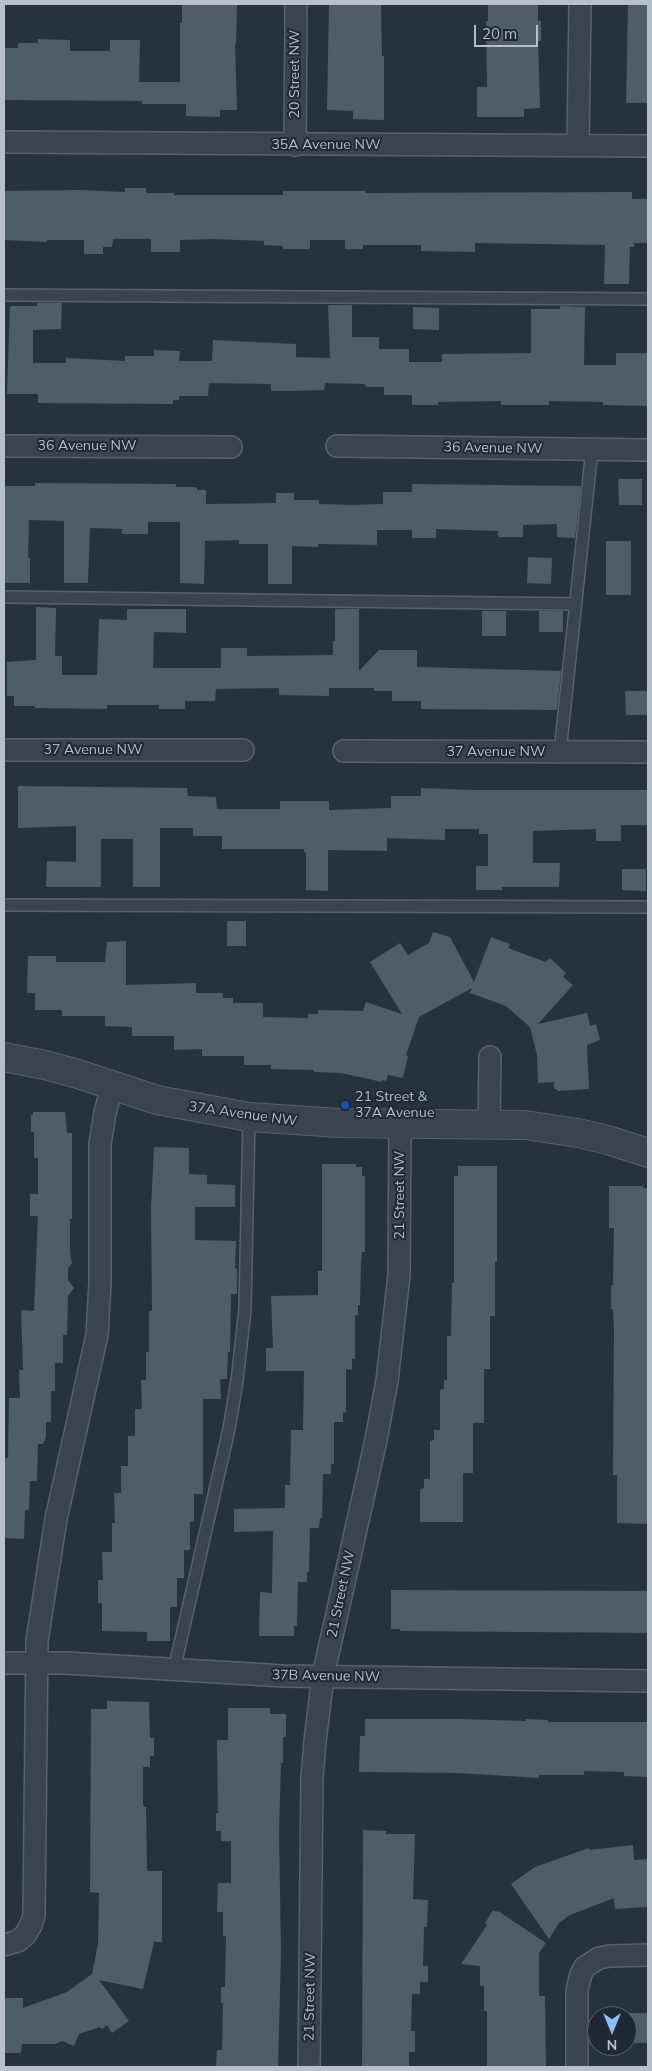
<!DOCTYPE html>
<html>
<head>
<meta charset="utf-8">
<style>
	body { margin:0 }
	#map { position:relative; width:652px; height:2071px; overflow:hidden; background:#263240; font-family:Mulish,sans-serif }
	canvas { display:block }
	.frame { position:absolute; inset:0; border:5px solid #b6bfca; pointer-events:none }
	.north { position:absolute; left:587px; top:2006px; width:50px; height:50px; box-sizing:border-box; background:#1f2935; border:1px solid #5b6571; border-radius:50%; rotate:180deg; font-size:14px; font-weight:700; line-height:20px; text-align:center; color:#b6bfca }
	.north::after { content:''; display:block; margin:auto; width:18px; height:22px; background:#8fbdf6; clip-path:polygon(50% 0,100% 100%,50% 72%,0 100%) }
	.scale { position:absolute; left:474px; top:25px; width:64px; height:22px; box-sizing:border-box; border:2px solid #b6bfca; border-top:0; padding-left:6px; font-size:15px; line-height:18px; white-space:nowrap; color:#b6bfca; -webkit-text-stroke:4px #1f2935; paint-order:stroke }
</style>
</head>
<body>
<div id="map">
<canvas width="652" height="2071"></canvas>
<div class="frame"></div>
<div class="north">N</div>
<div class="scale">20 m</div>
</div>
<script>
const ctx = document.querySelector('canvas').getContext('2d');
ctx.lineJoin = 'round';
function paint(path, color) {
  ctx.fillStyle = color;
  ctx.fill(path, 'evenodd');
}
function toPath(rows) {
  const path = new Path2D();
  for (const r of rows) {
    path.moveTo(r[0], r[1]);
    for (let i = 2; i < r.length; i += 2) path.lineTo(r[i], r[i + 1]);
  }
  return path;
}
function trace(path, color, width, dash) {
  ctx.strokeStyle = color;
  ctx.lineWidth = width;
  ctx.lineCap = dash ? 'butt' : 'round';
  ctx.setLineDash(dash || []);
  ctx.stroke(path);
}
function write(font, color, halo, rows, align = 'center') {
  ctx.font = font + ' Mulish,sans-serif';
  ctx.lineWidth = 4;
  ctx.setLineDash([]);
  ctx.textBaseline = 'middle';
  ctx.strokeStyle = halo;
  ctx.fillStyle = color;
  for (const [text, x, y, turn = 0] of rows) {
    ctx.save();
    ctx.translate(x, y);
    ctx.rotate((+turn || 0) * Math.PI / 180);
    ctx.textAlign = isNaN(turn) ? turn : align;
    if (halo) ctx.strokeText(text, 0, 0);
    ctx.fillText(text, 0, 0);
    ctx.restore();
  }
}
paint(toPath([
	[182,4,237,4,236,44,235,44,237,110,220,110,220,117,186,116,186,104,142,104,142,101,5,100,5,48,18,48,18,43,38,43,38,39,70,40,70,51,110,51,110,40,140,40,139,82,180,82,180,23,182,23],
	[329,4,381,4,382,56,384,56,384,120,353,119,353,111,327,110],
	[488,4,538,4,538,21,541,21,541,41,538,41,540,108,524,109,524,117,477,117,477,87,487,87,486,21,488,21],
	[628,4,648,4,648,103,626,103],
	[125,188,146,188,146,193,174,193,174,195,283,195,283,191,366,191,366,193,632,192,632,199,648,199,648,243,634,243,634,247,630,247,629,284,604,284,605,245,475,243,475,252,421,251,421,245,363,245,363,249,345,249,345,240,310,240,310,249,283,249,283,246,264,245,264,241,214,239,180,240,180,252,151,252,151,239,113,239,112,247,103,247,103,254,84,254,84,240,47,240,47,242,4,240,4,191,80,190,125,192],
	[37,303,62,303,61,329,33,330,33,363,66,363,66,358,125,361,125,356,154,356,154,350,180,351,179,361,212,361,213,340,296,344,296,357,330,358,328,305,352,305,352,337,379,337,379,349,409,349,409,362,442,362,442,354,531,353,531,309,560,309,560,306,585,307,584,365,616,365,616,353,648,353,648,406,603,405,603,402,549,401,549,405,501,405,501,401,438,402,438,405,412,405,412,395,384,395,384,387,367,387,364,384,325,383,324,390,291,391,271,391,271,384,209,383,208,396,179,396,179,400,173,400,173,404,38,403,38,394,7,394,10,306,37,306],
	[413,307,439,308,439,330,413,329],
	[618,479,642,479,642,505,619,505],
	[35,483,176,484,176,487,194,487,197,488,197,490,206,490,206,504,276,503,276,493,294,493,294,500,319,500,319,504,352,505,383,504,383,492,412,492,412,484,581,486,575,538,557,537,557,524,523,525,523,537,498,537,498,531,436,529,436,538,412,538,412,530,377,530,377,545,318,544,318,547,292,546,292,584,268,584,268,544,239,544,239,540,205,541,204,584,180,583,180,522,148,522,148,534,122,534,122,529,90,528,88,583,64,583,64,521,29,520,28,558,30,558,30,583,4,583,4,486,35,486],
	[606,541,631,541,631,595,606,595],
	[528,557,552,558,551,584,527,583],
	[36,607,56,608,55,656,62,656,62,675,97,675,99,619,127,620,127,609,186,609,186,633,154,632,153,668,221,668,221,648,247,648,247,656,333,655,333,641,335,641,335,609,359,609,359,671,379,650,417,650,417,667,561,671,557,710,421,709,421,701,392,701,392,691,374,691,374,688,329,688,329,696,279,695,279,688,216,689,215,701,185,701,185,709,159,709,159,705,107,705,107,709,35,708,35,706,14,706,14,696,7,696,7,662,36,660],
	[482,611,506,611,506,636,482,636],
	[539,611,563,611,563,632,539,632],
	[625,691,648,691,648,715,626,715],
	[18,786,187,788,188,796,216,797,217,809,280,809,280,801,329,801,329,810,391,808,391,796,421,796,421,788,473,790,648,790,648,825,621,825,621,841,596,841,596,829,533,831,533,863,560,863,559,887,502,887,502,890,476,890,476,866,488,866,488,834,479,834,479,829,445,829,445,840,387,838,387,851,328,850,328,891,306,890,306,853,304,852,304,849,222,849,222,836,193,836,193,828,160,828,160,887,133,887,133,839,101,839,101,887,46,887,47,861,76,862,76,826,18,828],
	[622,869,646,869,646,891,622,890],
	[227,921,246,921,246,946,227,946],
	[433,932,450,937,474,982,491,937,510,944,508,948,546,962,550,958,566,973,563,977,573,985,538,1024,587,1013,590,1026,596,1024,600,1040,587,1045,589,1089,557,1091,557,1089,554,1089,554,1082,538,1083,537,1055,530,1027,506,1006,470,993,472,988,419,1017,406,1055,408,1056,403,1078,388,1075,386,1081,382,1080,382,1082,341,1073,314,1072,314,1070,271,1069,271,1065,244,1065,244,1056,202,1056,202,1049,174,1050,174,1036,132,1036,132,1027,105,1026,105,1016,62,1016,62,1010,35,1010,35,993,27,993,28,956,56,956,56,962,105,962,107,942,126,941,126,985,196,983,196,993,223,993,223,998,233,998,233,1003,263,1003,263,1017,308,1018,308,1014,318,1014,318,1010,363,1011,366,1002,402,1014,370,962,400,943,408,955,429,943],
	[33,1112,65,1112,67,1133,72,1133,72,1219,70,1219,70,1253,72,1263,68,1268,68,1280,74,1288,68,1296,67,1335,63,1335,63,1363,55,1363,55,1391,51,1391,51,1422,46,1422,46,1437,43,1444,38,1444,37,1481,30,1481,29,1510,25,1510,24,1539,4,1538,4,1458,8,1458,9,1398,20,1398,19,1370,23,1370,21,1310,34,1311,38,1216,30,1216,30,1194,38,1194,38,1158,34,1158,34,1132,31,1132,31,1115,33,1115],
	[154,1147,189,1148,189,1174,207,1175,207,1184,235,1185,235,1207,195,1207,195,1240,236,1241,235,1269,237,1268,237,1294,231,1294,230,1352,228,1352,227,1379,220,1379,221,1399,203,1399,203,1494,194,1494,194,1521,190,1522,190,1550,184,1550,184,1578,177,1578,177,1607,170,1607,170,1641,147,1641,147,1632,102,1631,102,1603,98,1603,98,1580,103,1580,102,1552,112,1552,112,1523,115,1523,114,1493,121,1493,121,1466,128,1466,128,1436,135,1436,135,1409,142,1409,141,1380,146,1380,146,1352,149,1352,149,1311,152,1311,151,1208],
	[322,1164,356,1164,356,1167,362,1167,362,1176,365,1176,365,1252,362,1252,361,1262,360,1305,358,1305,358,1315,355,1315,355,1359,352,1359,352,1370,346,1369,346,1413,343,1412,343,1422,334,1422,334,1464,331,1464,331,1474,323,1474,322,1518,320,1518,319,1528,310,1528,309,1572,307,1572,307,1582,298,1582,297,1626,294,1626,294,1636,259,1636,260,1592,272,1593,273,1531,234,1532,234,1509,285,1508,285,1485,290,1485,291,1430,303,1430,304,1371,266,1371,266,1348,273,1348,271,1296,318,1295,318,1271,322,1271],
	[458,1166,497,1166,497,1262,495,1262,495,1316,490,1316,490,1369,484,1369,484,1423,473,1423,473,1473,463,1473,463,1522,420,1522,420,1489,424,1488,424,1479,430,1479,430,1441,434,1440,434,1430,440,1430,440,1390,444,1389,444,1380,447,1380,447,1336,451,1336,452,1283,454,1283,454,1176,458,1176],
	[609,1186,643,1186,643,1188,647,1188,648,1198,648,1524,617,1523,617,1475,613,1475,614,1328,613,1309,611,1309,611,1285,613,1285,614,1228,609,1228],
	[391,1590,648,1591,648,1633,400,1631,400,1629,391,1629],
	[107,1701,149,1702,150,1738,154,1738,154,1756,150,1756,150,1767,143,1767,143,1804,144,1807,146,1807,147,1871,162,1871,162,1942,154,1942,143,1989,99,1980,129,2021,112,2033,107,2025,102,2029,100,2027,79,2034,74,2046,62,2041,55,2044,22,2044,21,2053,4,2053,4,1998,23,1998,23,2008,67,1992,92,1974,98,1944,99,1893,90,1892,91,1709,107,1709],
	[228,1708,270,1708,270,1714,286,1714,286,1737,283,1737,283,1763,281,1763,279,1832,281,1952,278,2067,216,2067,217,2050,222,2050,223,2003,221,2003,221,1987,225,1987,226,1936,223,1936,223,1912,217,1912,218,1883,231,1883,231,1841,221,1841,221,1831,216,1831,216,1813,218,1813,217,1740,228,1740],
	[365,1719,460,1719,526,1721,526,1719,548,1720,548,1722,648,1722,648,1777,624,1776,624,1772,584,1771,584,1775,539,1775,539,1778,458,1773,359,1772,360,1736,365,1736],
	[363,1830,386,1831,386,1834,415,1834,413,1899,428,1900,427,1927,424,1927,423,1966,428,1966,428,1982,420,1982,420,1994,412,1994,411,2031,415,2031,415,2052,409,2052,409,2067,362,2067],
	[633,1845,634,1860,648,1859,648,1907,615,1909,614,1898,570,1915,559,1923,549,1939,511,1884,535,1867,589,1848,589,1850],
	[493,1910,497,1912,498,1911,546,1943,539,1953,539,1996,545,1996,546,2067,487,2067,487,2011,484,2011,484,1986,480,1986,480,1966,461,1964,487,1925,485,1923],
	[627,2013,648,2013,648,2043,627,2043]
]), '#4f5d6b');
const service = toPath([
	[4,295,648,299],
	[4,597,576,604],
	[560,752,592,449],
	[4,905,648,907],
	[174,1670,229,1429,237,1381,245,1309,249,1117]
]);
const minor = toPath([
	[4,142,648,146],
	[295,145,296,4],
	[578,146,580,4],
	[4,446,231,447],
	[337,446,648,450],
	[4,750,243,750],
	[344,751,648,752],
	[489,1124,490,1057],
	[4,1663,66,1663,284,1676,648,1681],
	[4,1945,18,1941,25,1935,31,1925,34,1915,37,1641,56,1519,97,1335,100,1283,100,1144,105,1113,112,1086],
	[309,2067,312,1777,315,1741,323,1676,376,1440,387,1381,399,1275,400,1124],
	[577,2067,577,1990,581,1974,585,1967,599,1958,610,1956,648,1955]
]);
const tertiary = toPath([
	[4,1057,45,1065,78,1074,157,1100,249,1117,339,1123,525,1125,578,1133,608,1140,648,1153]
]);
trace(service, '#58626d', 14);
trace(minor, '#58626d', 24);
trace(tertiary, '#58626d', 30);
trace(service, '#3a4450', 11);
trace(minor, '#3a4450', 21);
trace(tertiary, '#3a4450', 28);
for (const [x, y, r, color] of [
	[345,1105,5,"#1a4fb4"]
]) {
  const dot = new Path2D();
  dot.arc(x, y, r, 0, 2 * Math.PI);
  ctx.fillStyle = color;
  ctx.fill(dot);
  trace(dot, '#1f2935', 2);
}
write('14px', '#b6bfca', '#1f2935', [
	["20 Street NW",295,74,-90],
	["35A Avenue NW",326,145],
	["36 Avenue NW",87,446],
	["36 Avenue NW",493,448,1],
	["37 Avenue NW",93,750],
	["37 Avenue NW",496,752],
	["37A Avenue NW",243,1114,8],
	["21 Street NW",400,1195,-90],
	["21 Street NW",341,1594,-78],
	["37B Avenue NW",326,1676,1],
	["21 Street NW",310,1997,-89]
]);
write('14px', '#b6bfca', '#1f2935', [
	["21 Street &",355,1097],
	["37A Avenue",355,1113]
], 'left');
</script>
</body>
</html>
